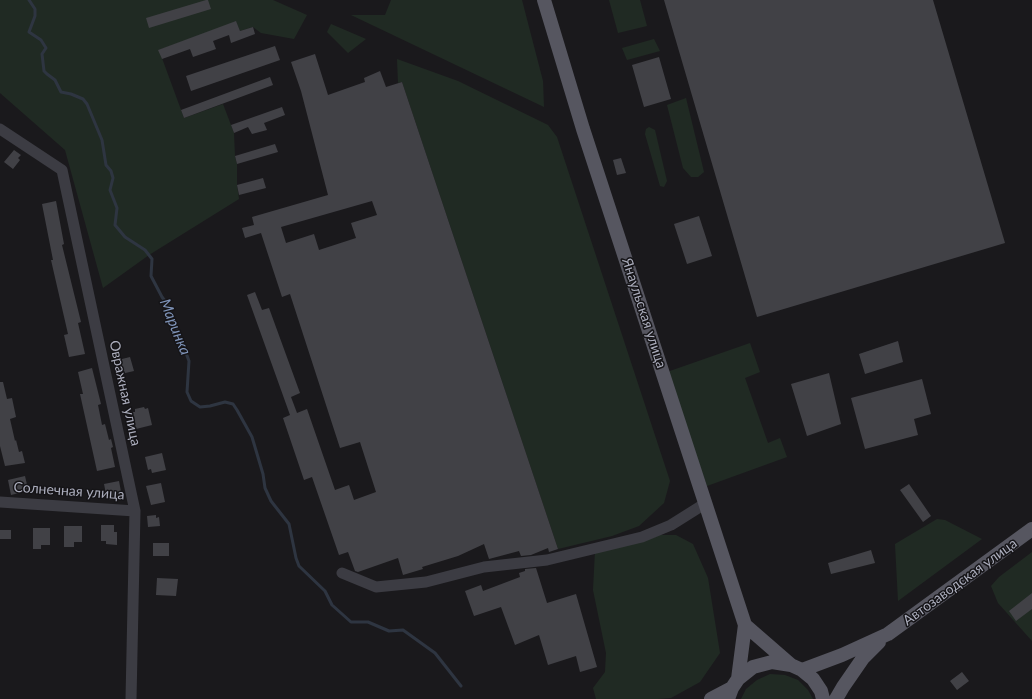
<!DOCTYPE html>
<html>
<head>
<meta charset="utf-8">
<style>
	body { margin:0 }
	canvas { display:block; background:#1a191c }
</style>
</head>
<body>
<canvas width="1032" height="699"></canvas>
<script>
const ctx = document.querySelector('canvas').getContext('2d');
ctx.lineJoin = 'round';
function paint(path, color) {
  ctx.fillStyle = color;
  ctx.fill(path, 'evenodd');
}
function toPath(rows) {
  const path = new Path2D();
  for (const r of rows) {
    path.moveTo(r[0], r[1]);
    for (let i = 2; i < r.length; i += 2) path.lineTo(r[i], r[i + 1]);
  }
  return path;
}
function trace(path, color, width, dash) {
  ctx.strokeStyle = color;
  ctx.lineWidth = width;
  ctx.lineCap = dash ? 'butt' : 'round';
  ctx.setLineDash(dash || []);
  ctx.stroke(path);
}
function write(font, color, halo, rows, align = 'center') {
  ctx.font = font + ' Lato,sans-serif';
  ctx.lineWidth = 3;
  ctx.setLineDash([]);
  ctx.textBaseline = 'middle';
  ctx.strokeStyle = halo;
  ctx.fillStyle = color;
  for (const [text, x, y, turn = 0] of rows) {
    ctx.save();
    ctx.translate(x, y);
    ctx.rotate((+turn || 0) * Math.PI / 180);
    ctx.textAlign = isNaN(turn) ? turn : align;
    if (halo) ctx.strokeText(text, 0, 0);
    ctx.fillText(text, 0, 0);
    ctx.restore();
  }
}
paint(toPath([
	[0,0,273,0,307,15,294,39,261,33,253,27,240,31,236,22,159,50,184,118,223,104,234,133,235,157,237,164,237,185,239,199,149,255,103,288,65,150,0,93],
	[391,0,522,0,543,81,544,107,351,15,385,15],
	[609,0,640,0,647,26,618,33],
	[331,24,366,39,348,53,327,32],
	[654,39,660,51,627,60,622,48],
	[397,59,458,81,548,125,557,137,670,481,664,503,639,526,612,536,558,549,402,82,398,83],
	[686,98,704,172,698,177,691,177,683,168,667,105],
	[649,127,655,130,667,181,664,187,660,186,645,134,646,129],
	[750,343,760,372,745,378,768,443,780,438,787,457,707,486,667,372],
	[937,519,945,520,982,539,898,601,895,544],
	[656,535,676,535,693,544,708,578,720,653,700,682,671,698,658,699,596,699,593,688,605,672,606,653,593,590,595,551],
	[1032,552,1032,641,998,603,991,586,999,577],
	[770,674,785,675,798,680,808,690,813,699,741,699,746,689,757,680]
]), '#202a23');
trace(toPath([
	[29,0,35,9,35,16,29,32,41,40,46,48,42,54,44,71,47,74,55,80,61,92,71,94,83,99,87,104,102,140,106,165,111,171,113,178,110,190,117,208,115,225,125,237,145,250,152,259,151,276,162,297,168,305,189,361,187,392,191,401,200,407,210,406,225,402,233,404,237,410,252,437,263,474,265,488,271,501,289,524,296,558,299,566,325,591,332,605,351,622,368,622,389,631,403,630,435,653,461,686]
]), '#2e3541', 3);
paint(toPath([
	[206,0,208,0,211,9,149,28,146,18],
	[664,0,933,0,1005,243,757,317],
	[236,21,240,31,253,27,255,34,231,43,229,35,213,41,216,49,193,57,190,49,162,59,158,50],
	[275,46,280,60,191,91,186,76],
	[315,54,328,95,365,82,364,78,380,71,386,87,402,82,558,549,549,552,548,548,531,555,521,556,519,551,489,559,484,544,458,556,422,567,423,569,403,575,398,558,358,572,355,571,348,552,339,555,312,477,304,480,283,418,290,415,247,295,255,292,262,310,269,308,300,393,291,397,297,413,307,409,335,490,349,485,354,500,376,492,360,442,340,448,290,294,282,297,261,233,245,238,242,228,254,225,252,217,328,195,301,91,291,62],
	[372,201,377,215,351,223,356,238,319,250,314,234,286,243,281,227],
	[659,57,671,99,644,107,632,65],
	[270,77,273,85,184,118,181,110],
	[282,107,285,115,264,123,267,130,252,134,248,127,234,133,231,125],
	[275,144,278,152,237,164,235,156],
	[14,150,21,155,18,158,20,160,13,169,4,162],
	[621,158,626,173,617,175,613,160],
	[263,178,266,188,239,195,237,185],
	[56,201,64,244,62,245,81,322,78,323,85,354,69,357,64,335,68,334,51,260,53,260,42,204],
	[699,216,712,256,687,264,674,224],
	[898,341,903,362,865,374,859,354],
	[130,357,134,371,121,374,118,360],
	[92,368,101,404,98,405,102,425,105,424,109,440,111,439,113,447,111,448,115,467,97,471,80,394,83,394,78,372],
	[829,373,841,424,807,436,791,384],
	[922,379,931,414,914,419,918,435,865,449,851,398],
	[0,382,3,382,7,399,12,398,16,417,10,419,15,441,16,440,19,452,22,451,25,463,5,466,0,446],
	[144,407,145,409,148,408,152,425,136,429,132,412,135,412,135,409],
	[162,453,166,470,152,473,151,469,148,470,145,457],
	[25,476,28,489,23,490,23,492,11,495,8,480],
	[119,481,122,497,109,500,108,493,106,494,104,484],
	[161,483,165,502,151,505,146,486],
	[909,484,931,516,923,522,900,490],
	[156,515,156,518,159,517,160,526,148,527,147,516],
	[101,525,114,525,114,532,117,532,117,545,106,544,106,541,101,541],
	[64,526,82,526,82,542,74,542,74,547,64,547],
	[33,528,50,528,50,545,41,545,41,549,33,549],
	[0,530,11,530,11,539,0,539],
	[153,543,169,543,169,556,153,556],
	[871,550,875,563,831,574,828,563],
	[536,568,547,603,576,594,597,667,580,672,576,656,548,665,539,635,515,645,501,607,474,616,465,591,481,585,483,591,520,577,519,573,525,571,525,569],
	[157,578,178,579,176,596,156,595],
	[1032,593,1032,609,1016,621,1009,611],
	[962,672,969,681,957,690,950,681]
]), '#414146');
trace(toPath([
	[0,129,62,170,135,511,131,699],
	[0,502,135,511],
	[342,573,376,587,426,582,484,567,547,560,642,537,671,525,706,503]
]), '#3c3c43', 11);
trace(toPath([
	[544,0,583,129,745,625,738,679],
	[745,625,791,665],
	[802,670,842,655,888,634,1032,529],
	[711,699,732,688],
	[728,699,732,688,738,679,753,667,772,662,791,665,802,670,813,679,821,691,823,699],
	[836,699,843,687,863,658,879,642]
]), '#565660', 14);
write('14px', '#abadbc', '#151417', [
	["Янаульская улица",644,313,72],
	["Овражная улица",125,393,78],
	["Солнечная улица",69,491,4],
	["Автозаводская улица",960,582,-36]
]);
write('italic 15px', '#7f94b9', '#151417', [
	["Маринка",175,327,68]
]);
</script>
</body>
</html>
